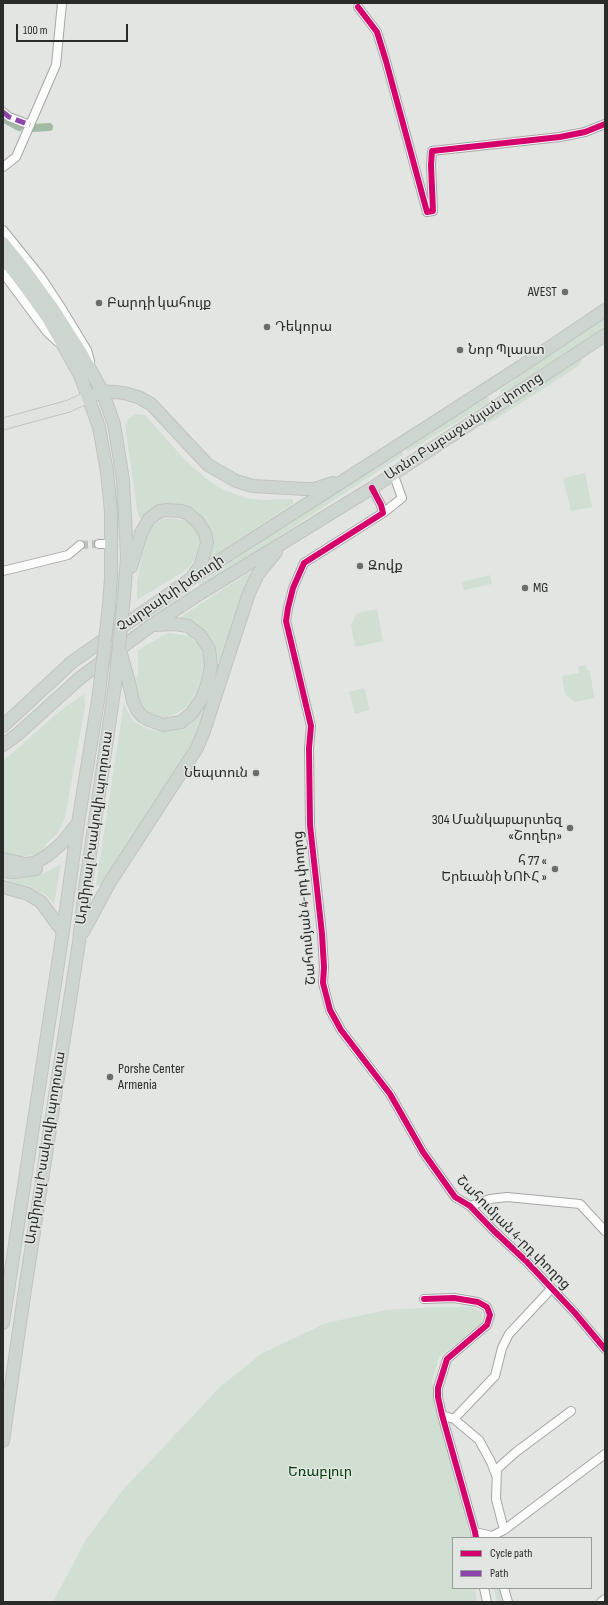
<!DOCTYPE html>
<html>
<head>
<meta charset="utf-8">
<style>
	body { margin:0 }
	#map { position:relative; width:608px; height:1605px; overflow:hidden; background:#e3e5e3; font-family:"Sofia Sans Condensed",sans-serif }
	canvas { display:block }
	.frame { position:absolute; inset:0; border:4px solid #2a2c2a; pointer-events:none }
	.legend { position:absolute; left:452px; top:1537px; width:140px; height:52px; box-sizing:border-box; background:#e2e6e2; border:1px solid #989c98; margin:0; padding:5px 7px; list-style:none; font-size:12px; color:#2a2c2a }
	.legend li { display:flex; align-items:center; gap:8px; height:20px }
	.legend b { width:20px; border:1px solid #989c98 }
	.scale { position:absolute; left:16px; top:24px; width:112px; height:18px; box-sizing:border-box; border:2px solid #2a2c2a; border-top:0; padding-left:5px; font-size:12px; line-height:14px; white-space:nowrap; color:#2a2c2a; -webkit-text-stroke:3px #e2e6e2; paint-order:stroke }
</style>
</head>
<body>
<div id="map">
<canvas width="608" height="1605"></canvas>
<div class="frame"></div>
<ul class="legend">
<li><b style="height:5px;background:#d6006c"></b>Cycle path</li>
<li><b style="height:5px;background:#8e44ad"></b>Path</li>
</ul>
<div class="scale">100 m</div>
</div>
<script>
const ctx = document.querySelector('canvas').getContext('2d');
ctx.lineJoin = 'round';
function paint(path, color) {
  ctx.fillStyle = color;
  ctx.fill(path, 'evenodd');
}
function toPath(rows) {
  const path = new Path2D();
  for (const r of rows) {
    path.moveTo(r[0], r[1]);
    for (let i = 2; i < r.length; i += 2) path.lineTo(r[i], r[i + 1]);
  }
  return path;
}
function trace(path, color, width, dash) {
  ctx.strokeStyle = color;
  ctx.lineWidth = width;
  ctx.lineCap = dash ? 'butt' : 'round';
  ctx.setLineDash(dash || []);
  ctx.stroke(path);
}
function write(font, color, halo, rows, align = 'center') {
  ctx.font = font + ' "Sofia Sans Condensed","Noto Sans Armenian",sans-serif';
  ctx.lineWidth = 3;
  ctx.setLineDash([]);
  ctx.textBaseline = 'middle';
  ctx.strokeStyle = halo;
  ctx.fillStyle = color;
  for (const [text, x, y, turn = 0] of rows) {
    ctx.save();
    ctx.translate(x, y);
    ctx.rotate((+turn || 0) * Math.PI / 180);
    ctx.textAlign = isNaN(turn) ? turn : align;
    if (halo) ctx.strokeText(text, 0, 0);
    ctx.fillText(text, 0, 0);
    ctx.restore();
  }
}
paint(toPath([
	[605,317,605,328,502,394,500,390,526,372,549,353],
	[582,358,581,363,574,369,496,419,481,426,476,425],
	[487,395,489,399,488,403,408,452,405,447],
	[136,414,145,415,185,460,210,482,224,490,246,498,263,500,292,499,294,503,210,558,195,513,144,516,141,519,138,515,125,425,128,419],
	[401,450,404,454,257,551,201,586,199,583],
	[585,473,592,507,571,511,563,478],
	[171,518,187,521,197,530,201,538,199,553,189,567,183,572,137,600,137,581,146,536,155,524,163,519],
	[248,573,250,575,220,662,216,661,211,640,205,632,194,623,179,618],
	[490,575,492,584,464,590,462,582],
	[189,590,190,592,139,626,138,623],
	[377,609,383,641,355,647,351,625,357,613],
	[168,633,190,636,197,643,205,660,204,672,200,686,187,707,177,713,166,717,157,717,148,715,142,709,137,697,134,680,138,675,138,650],
	[586,665,587,670,590,670,594,698,575,702,565,694,562,676,579,673,578,667],
	[364,688,370,710,355,714,349,692],
	[84,694,85,706,65,818,57,834,45,845,47,849,37,854,27,856,14,857,3,855,3,761,61,710],
	[124,702,127,711,134,722,151,730,165,732,177,730,190,725,204,702,207,703,192,742,174,772,101,885,97,886,96,884],
	[61,864,54,904,46,895,33,888,3,879,25,878,42,874],
	[437,1307,471,1307,482,1312,482,1321,480,1325,439,1357,432,1382,470,1538,453,1538,453,1588,475,1588,477,1602,53,1602,85,1541,122,1491,220,1387,261,1354,326,1323,387,1310],
	[494,1588,501,1588,505,1602,497,1602]
]), '#d0dfd1');
trace(toPath([
	[3,118,19,127],
	[33,128,49,127]
]), '#a1bca3', 8);
trace(toPath([
	[80,545,99,544]
]), '#bec0be', 8, [8, 4]);
const minor = toPath([
	[358,7,377,32,386,61,427,212,433,211,431,165,432,151,560,137,585,132,605,124],
	[3,112,9,117,30,125],
	[3,167,16,157,56,65,62,3],
	[3,230,41,277,62,309,87,350,90,361],
	[3,273,47,332,58,342],
	[372,488,381,505,383,513,304,563,293,588,288,608,286,621,311,726,309,748,310,825,322,934,324,967,323,983,330,1010,341,1030,390,1094,423,1152,455,1197,470,1206,493,1230,526,1261,575,1313,605,1349],
	[383,513,402,498,393,473],
	[99,544,112,544],
	[3,571,68,555,80,545],
	[470,1206,490,1199,507,1197,580,1204,605,1231],
	[424,1299,454,1298,478,1302,487,1307,490,1315,487,1325,447,1359,438,1388,438,1397,442,1415,475,1532,476,1538],
	[442,1415,454,1419,495,1376,502,1348,509,1334,551,1289],
	[454,1419,479,1440,491,1462,496,1475],
	[504,1530,496,1499,497,1469,516,1452,571,1411],
	[475,1532,492,1536,504,1530,605,1454],
	[484,1588,487,1602],
	[504,1588,508,1602],
	[601,1602,605,1599]
]);
const major = toPath([
	[3,424,69,406,88,397]
]);
const highway = toPath([
	[3,243,24,269,53,309,81,353,102,391,114,424,123,480,127,556,124,597],
	[3,258,21,280,48,318,80,375,99,427,107,472,111,511,111,578,109,605],
	[96,394,102,391,124,393,138,397,151,404,208,465,236,481,253,486,305,489,315,489,333,483],
	[131,567,141,533,149,519,160,511,167,510,181,511,187,513,198,522,205,533,207,542,205,551,200,566,192,577],
	[128,679,133,701,137,710,142,716,149,720,163,725,181,722,192,713,202,698,208,682,211,666,209,649,200,635,188,626,175,624,154,625],
	[3,726,72,662,189,580,522,366,605,310],
	[3,745,18,734,80,678,152,625,201,593,372,488,605,335],
	[3,859,25,864,34,863,47,856,62,843,77,824],
	[3,871,14,872,36,869],
	[3,887,28,894,41,902,63,932],
	[83,932,110,882,197,748,204,731,249,593,258,574,276,552],
	[3,1323,63,931,78,823,99,694],
	[3,1441,24,1296,79,942,84,895,115,685]
]);
trace(minor, '#a5a7a5', 10);
trace(major, '#c2c3c2', 13);
trace(highway, '#c2c3c2', 14);
trace(minor, '#fbfbfb', 8);
trace(major, '#e0e4e0', 11);
trace(highway, '#cdd6ce', 12);
const highwayBridge = toPath([
	[121,654,128,679],
	[115,685,124,597],
	[99,694,109,605]
]);
trace(highwayBridge, '#c2c3c2', 14, []);
trace(highwayBridge, '#cdd6ce', 12);
trace(toPath([
	[3,112,9,117,30,125]
]), '#8e44ad', 5, [10, 5]);
trace(toPath([
	[358,7,377,32,386,61,427,212,433,211,431,165,432,151,560,137,585,132,605,124],
	[372,488,381,505,383,513,304,563,293,588,288,608,286,621,311,726,309,748,310,825,322,934,324,967,323,983,330,1010,341,1030,390,1094,423,1152,455,1197,470,1206,493,1230,526,1261,575,1313,605,1349],
	[424,1299,454,1298,478,1302,487,1307,490,1315,487,1325,447,1359,438,1388,438,1397,442,1415,475,1532,476,1538]
]), '#d6006c', 6);
for (const [x, y, r, color] of [
	[565,292,4,"#6b6d6b"],
	[99,303,4,"#6b6d6b"],
	[267,327,4,"#6b6d6b"],
	[460,350,4,"#6b6d6b"],
	[360,566,4,"#6b6d6b"],
	[525,588,4,"#6b6d6b"],
	[256,773,4,"#6b6d6b"],
	[570,828,4,"#6b6d6b"],
	[555,869,4,"#6b6d6b"],
	[110,1077,4,"#6b6d6b"]
]) {
  const dot = new Path2D();
  dot.arc(x, y, r, 0, 2 * Math.PI);
  ctx.fillStyle = color;
  ctx.fill(dot);
  trace(dot, '#e2e6e2', 1.5);
}
write('14px', '#2a2c2a', '#e2e6e2', [
	["AVEST",557,292,"right"],
	["Բարդի կահույք",107,303],
	["Դեկորա",275,327],
	["Նոր Պլաստ",468,350],
	["Զովք",368,566],
	["MG",533,588],
	["Նեպտուն",248,773,"right"],
	["304 Մանկաpարտեզ",562,820,"right"],
	["«Շողեր»",562,836,"right"],
	["հ 77 «",547,861,"right"],
	["Երեւանի ՆՈՒՀ »",547,877,"right"],
	["Porshe Center",118,1069],
	["Armenia",118,1085]
], 'left');
write('14px', '#2a2c2a', '#e2e6e2', [
	["Առնո Բաբաջանյան փողոց",464,427,-33],
	["Չարբախի խճուղի",171,594,-34],
	["Ադմիրալ Իսակովի պողոտա",95,828,-82],
	["Շահումյան 4-րդ փողոց",305,908,-95],
	["Ադմիրալ Իսակովի պողոտա",46,1148,-81],
	["Շահումյան 4-րդ փողոց",513,1233,45]
]);
write('14px', '#003b0c', '#e2e6e2', [
	["Եռաբլուր",320,1472]
]);
</script>
</body>
</html>
